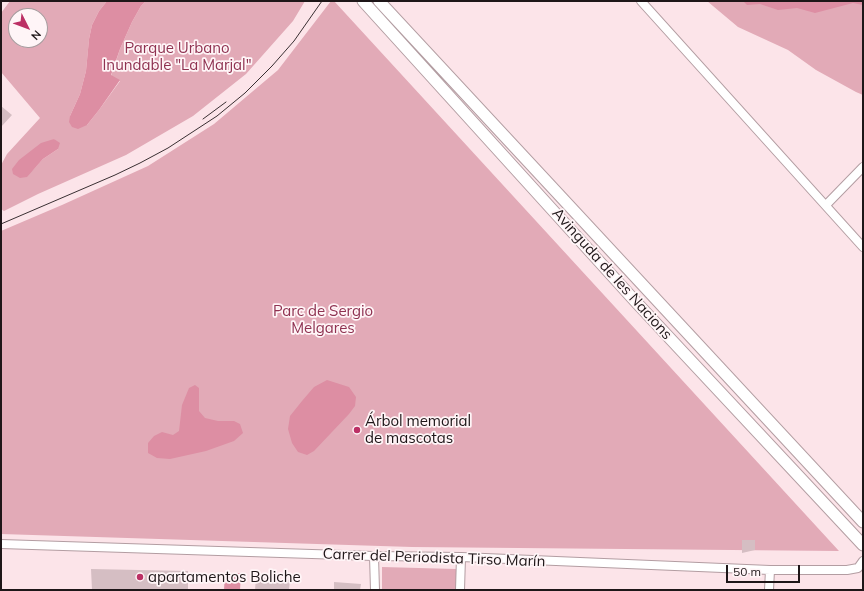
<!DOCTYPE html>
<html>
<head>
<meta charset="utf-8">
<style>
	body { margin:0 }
	#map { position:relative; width:864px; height:591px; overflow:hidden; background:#fce4e9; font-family:Mulish,sans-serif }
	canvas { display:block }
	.frame { position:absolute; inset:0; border:2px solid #1e1618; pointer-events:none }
	.north { position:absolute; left:8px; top:8px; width:40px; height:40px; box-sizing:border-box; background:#fff5f7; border:1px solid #a59c9e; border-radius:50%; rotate:132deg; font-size:11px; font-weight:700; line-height:16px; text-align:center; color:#1e1618 }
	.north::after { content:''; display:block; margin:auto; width:14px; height:18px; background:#bc3065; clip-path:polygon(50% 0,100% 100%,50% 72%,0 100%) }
	.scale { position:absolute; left:726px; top:565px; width:74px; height:18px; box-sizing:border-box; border:2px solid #1e1618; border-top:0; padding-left:5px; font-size:12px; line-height:14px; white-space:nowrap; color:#1e1618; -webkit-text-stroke:3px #fff5f7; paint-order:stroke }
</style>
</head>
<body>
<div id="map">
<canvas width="864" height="591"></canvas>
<div class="frame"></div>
<div class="north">N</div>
<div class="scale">50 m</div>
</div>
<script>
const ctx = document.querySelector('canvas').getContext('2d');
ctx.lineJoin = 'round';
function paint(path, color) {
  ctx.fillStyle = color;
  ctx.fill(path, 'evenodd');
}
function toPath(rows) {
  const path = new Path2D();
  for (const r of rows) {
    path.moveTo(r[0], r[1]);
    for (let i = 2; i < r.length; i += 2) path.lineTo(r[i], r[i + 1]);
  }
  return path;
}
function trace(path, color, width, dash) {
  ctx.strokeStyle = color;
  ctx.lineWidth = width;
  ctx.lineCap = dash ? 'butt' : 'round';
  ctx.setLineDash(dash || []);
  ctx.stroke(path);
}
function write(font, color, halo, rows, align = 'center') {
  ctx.font = font + ' Mulish,sans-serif';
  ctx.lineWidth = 3.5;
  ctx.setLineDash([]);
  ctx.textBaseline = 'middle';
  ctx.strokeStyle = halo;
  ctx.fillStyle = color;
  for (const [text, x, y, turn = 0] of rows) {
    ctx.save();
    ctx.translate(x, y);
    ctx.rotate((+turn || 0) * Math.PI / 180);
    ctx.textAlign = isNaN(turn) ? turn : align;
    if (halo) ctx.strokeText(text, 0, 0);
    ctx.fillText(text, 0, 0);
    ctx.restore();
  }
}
paint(toPath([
	[10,1,107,1,99,11,92,25,89,39,86,71,80,94,70,116,87,125,99,110,120,81,111,76,120,49,132,22,141,6,146,1,305,1,293,21,246,74,193,116,126,155,38,194,4,211,1,209,1,165,7,154,40,118,1,72,1,13],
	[16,16,40,16,40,40,16,40],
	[54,139,58,149,43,159,32,171],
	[331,1,334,1,839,551,412,547,1,534,1,231,62,205,148,166,214,124,278,70],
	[707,1,863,1,863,95,856,92,816,70,788,50,738,27],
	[382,567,456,569,456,590,382,590]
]), '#e2aab7');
paint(toPath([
	[107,1,146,1,141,6,132,22,120,49,111,75,120,80,99,110,87,125,78,129,72,127,69,122,70,116,80,94,86,71,89,39,92,25,99,11],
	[743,1,863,1,863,5,853,3,815,13,797,8,778,10,760,4,747,5],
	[54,139,60,143,58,149,43,159,27,177,20,178,13,174,12,169,19,160,41,143],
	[327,380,349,387,356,397,355,406,349,414,314,451,307,455,298,452,292,443,288,429,290,416,302,401,314,387],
	[195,385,199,388,199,411,205,418,218,421,234,421,240,424,243,433,234,441,206,451,170,459,157,458,148,453,148,443,154,436,162,432,173,435,179,431,182,405,189,388],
	[225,573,241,573,240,590,224,590]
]), '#dd8ea3');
paint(toPath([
	[1,106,12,115,1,127],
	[742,540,755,540,755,550,742,553],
	[91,569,188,571,188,590,92,590],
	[256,578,290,580,289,590,255,590],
	[334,582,361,584,360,590,334,590]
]), '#d5bec3');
const street = toPath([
	[641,1,863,247],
	[826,205,863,167],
	[1,544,374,556,461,557,770,570,847,570,858,568,863,561],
	[374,556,375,590],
	[460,590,461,557],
	[769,590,770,570]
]);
const secondary = toPath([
	[363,1,635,301,863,545],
	[379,1,863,522]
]);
trace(street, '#b39da2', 10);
trace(secondary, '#b39da2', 13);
trace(street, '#fff', 8);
trace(secondary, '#fff', 11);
trace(toPath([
	[203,119,226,102],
	[1,224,115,175,140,163,168,148,217,116,245,93,272,66,294,41,322,1]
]), '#392f32', 1);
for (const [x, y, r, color] of [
	[357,430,4,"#bc3065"],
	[140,577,4,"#bc3065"]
]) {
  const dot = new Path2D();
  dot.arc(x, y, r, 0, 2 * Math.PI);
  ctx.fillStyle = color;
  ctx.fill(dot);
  trace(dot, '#fff5f7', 1.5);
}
write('15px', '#8f3251', '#fff5f7', [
	["Parque Urbano",177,48],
	["Inundable \"La Marjal\"",177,65],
	["Parc de Sergio",323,311],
	["Melgares",323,328]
]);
write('15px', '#1e1618', '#fff5f7', [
	["Avinguda de les Nacions",612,274,48],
	["Carrer del Periodista Tirso Marín",434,558,2]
]);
write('15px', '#1e1618', '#fff5f7', [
	["Árbol memorial",365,421],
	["de mascotas",365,438],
	["apartamentos Boliche",148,577]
], 'left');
</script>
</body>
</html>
